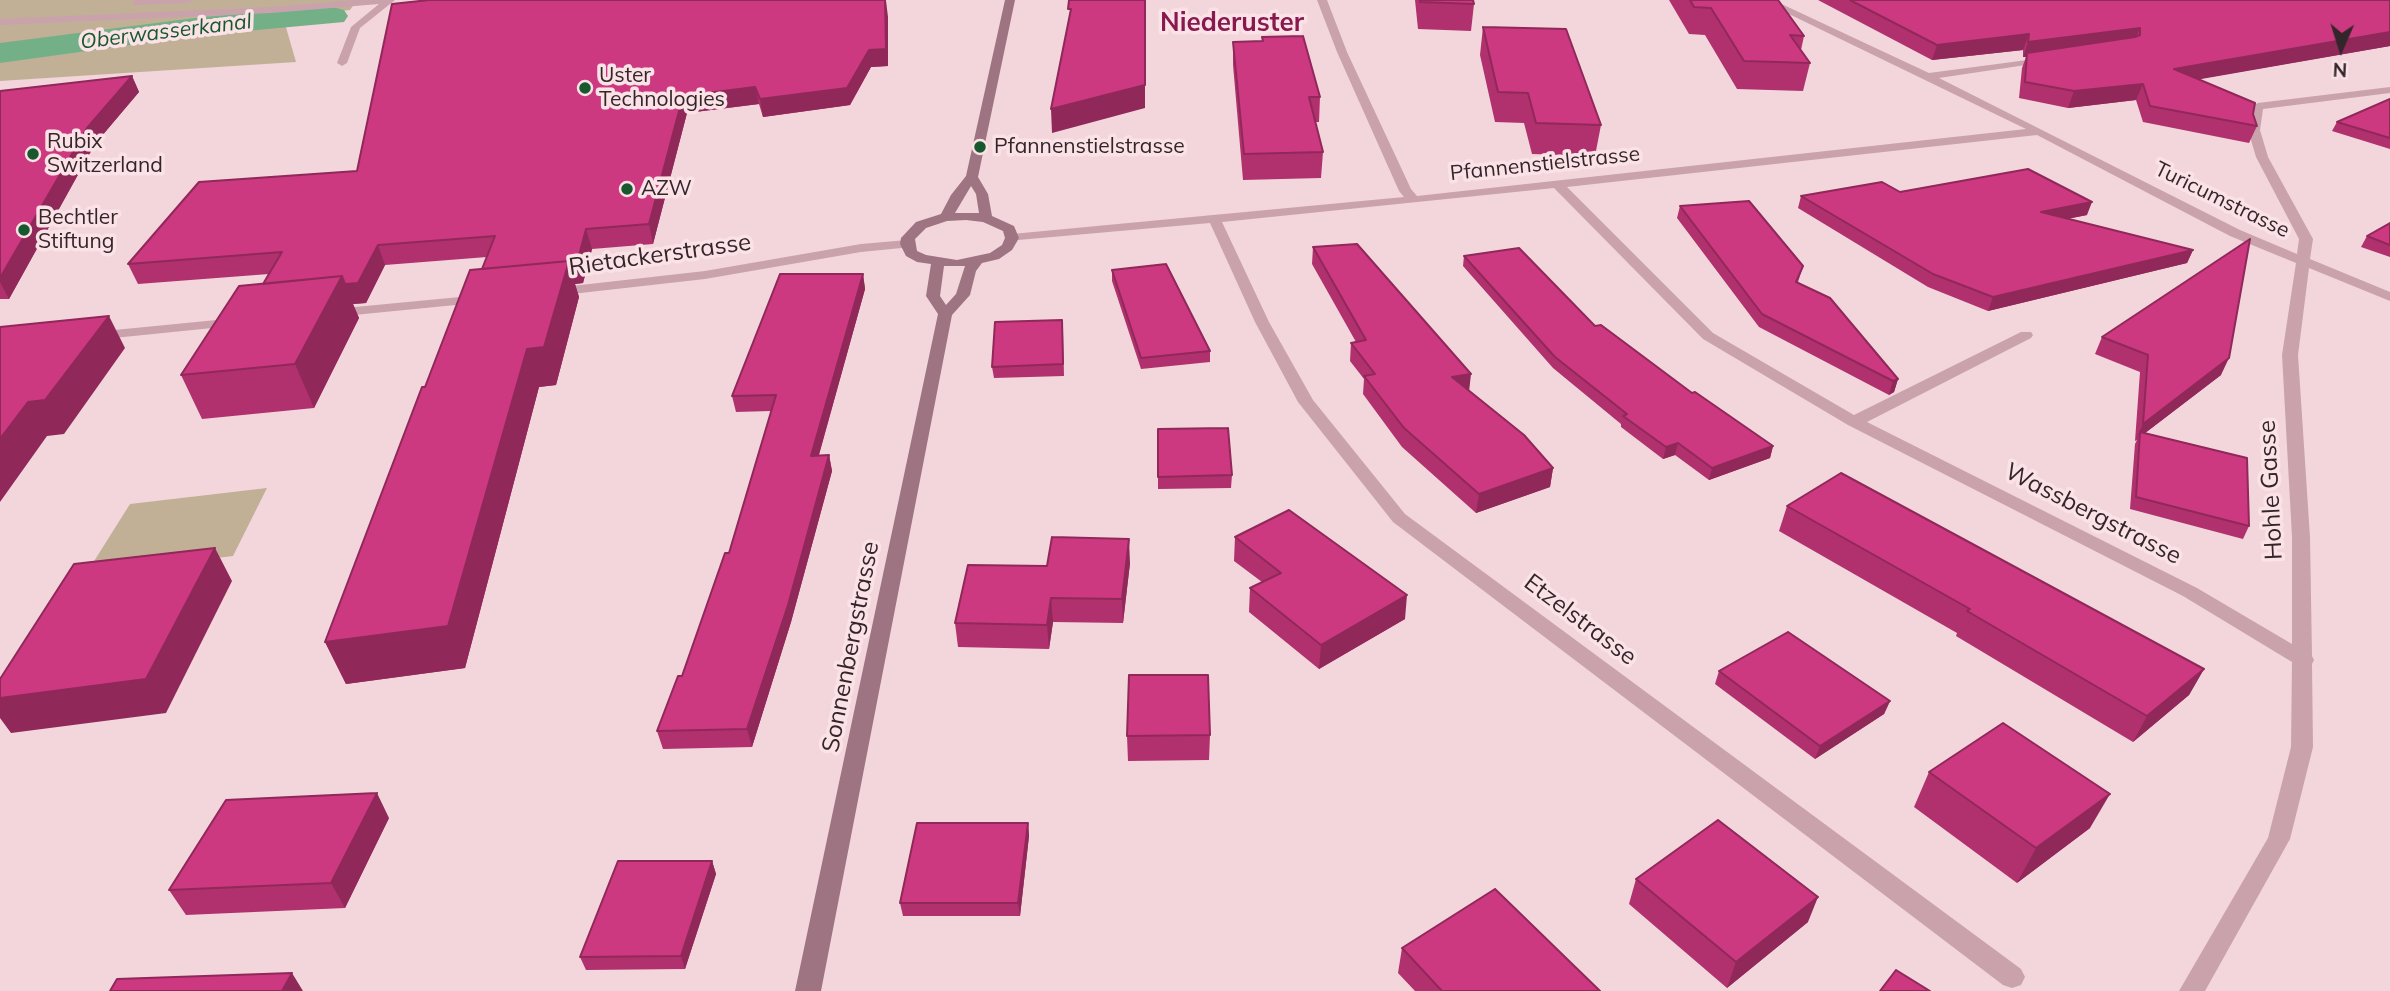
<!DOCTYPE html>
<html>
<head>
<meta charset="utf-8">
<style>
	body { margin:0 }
	#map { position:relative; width:2390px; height:991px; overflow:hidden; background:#f2d6db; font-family:Mulish,sans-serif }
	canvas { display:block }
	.north { position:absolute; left:2306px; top:14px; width:70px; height:70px; -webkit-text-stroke:5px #fae2e6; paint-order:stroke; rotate:183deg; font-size:19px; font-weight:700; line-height:28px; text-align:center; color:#34252b }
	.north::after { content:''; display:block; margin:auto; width:24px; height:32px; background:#34252b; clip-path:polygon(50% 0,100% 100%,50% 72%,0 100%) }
</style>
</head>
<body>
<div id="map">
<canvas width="2390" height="991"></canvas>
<div class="north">N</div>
</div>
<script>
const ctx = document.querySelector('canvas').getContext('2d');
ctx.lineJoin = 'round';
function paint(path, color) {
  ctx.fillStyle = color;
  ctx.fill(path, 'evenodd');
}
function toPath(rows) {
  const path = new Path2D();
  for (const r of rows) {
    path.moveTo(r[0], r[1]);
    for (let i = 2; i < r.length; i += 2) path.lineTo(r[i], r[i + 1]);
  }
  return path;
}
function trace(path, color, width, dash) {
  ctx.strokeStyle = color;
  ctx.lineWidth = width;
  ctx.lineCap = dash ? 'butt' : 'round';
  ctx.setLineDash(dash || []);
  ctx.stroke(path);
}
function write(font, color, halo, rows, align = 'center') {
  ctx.font = font + ' Mulish,sans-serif';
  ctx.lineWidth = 7;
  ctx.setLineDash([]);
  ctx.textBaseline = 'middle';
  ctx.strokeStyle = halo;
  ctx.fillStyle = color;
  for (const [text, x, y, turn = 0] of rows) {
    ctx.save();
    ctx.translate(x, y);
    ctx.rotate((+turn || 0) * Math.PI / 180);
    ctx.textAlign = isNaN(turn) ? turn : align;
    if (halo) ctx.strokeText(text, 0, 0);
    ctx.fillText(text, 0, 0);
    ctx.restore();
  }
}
paint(toPath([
	[0,0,357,0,350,10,283,17,296,62,0,81],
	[267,488,233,556,86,574,130,504]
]), '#c1b096');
paint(toPath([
	[333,7,344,10,348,16,344,22,203,35,0,63,0,43,203,17,333,7]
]), '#74b087');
paint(toPath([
	[136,0,193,0,188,3,133,5,133,1,136,0],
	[356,0,395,0,360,28,347,63,342,66,337,63,351,27,379,4,271,13,0,25,0,19,271,7,356,0],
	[1317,0,1327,0,1347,52,1411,189,1417,196,2026,129,1760,0,1773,0,1929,73,2050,57,2051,59,2046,62,1939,78,2240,230,2297,254,2299,239,2256,157,2248,130,2252,106,2258,103,2390,87,2390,93,2263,109,2260,130,2268,157,2313,239,2310,259,2390,292,2390,301,2309,268,2298,355,2310,537,2312,656,2314,660,2312,664,2313,747,2290,839,2205,991,2179,991,2268,838,2291,747,2292,662,2183,596,1848,425,1703,339,1554,188,1222,222,1269,322,1313,400,1405,514,2021,969,2025,977,2021,985,2012,988,2003,985,1393,522,1298,402,1255,322,1210,223,1007,241,1007,235,1012,234,1404,197,1399,191,1337,52,1317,0],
	[2037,135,2230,236,2296,263,2282,355,2292,537,2292,644,2197,588,1867,422,2031,338,2033,335,2031,332,2021,332,1854,415,1713,333,1567,187,2037,135],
	[907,240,912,241,912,247,861,252,705,279,554,296,547,292,554,288,705,271,861,244,907,240],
	[481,295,486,296,488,299,486,302,334,317,327,313,334,309,481,295],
	[237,318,244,322,242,325,94,340,87,336,94,332,237,318]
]), '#caa2ac');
paint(toPath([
	[1005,0,1015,0,978,177,988,194,992,216,1014,226,1019,238,1012,250,999,259,982,263,976,271,970,295,952,315,821,991,795,991,938,314,926,296,931,264,917,262,906,256,900,244,901,238,916,222,941,214,951,195,966,176,1005,0],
	[971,186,976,194,979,213,955,213,971,186],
	[966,220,983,222,1003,231,1005,238,1002,245,990,253,957,260,926,255,917,251,915,239,926,228,947,221,966,220],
	[944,266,965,266,956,294,946,305,940,296,944,266]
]), '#9e7382');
paint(toPath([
	[1415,0,1473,0,1474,4,1471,31,1418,29],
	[1669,0,1778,0,1804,36,1801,50,1810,63,1803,91,1737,89,1705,35,1689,34],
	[1818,0,2390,0,2390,46,2198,79,2253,114,2257,126,2249,143,2143,122,2136,100,2068,108,2019,98,2022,68,2026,57,2023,57,2023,50,1932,60],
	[888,17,888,66,871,67,850,105,763,117,759,104,687,113,653,244,592,249,583,283,575,284,579,297,556,385,539,387,465,668,346,684,325,642,425,387,482,269,487,257,385,265,366,303,353,304,359,318,314,408,202,419,181,375,263,284,269,274,138,284,128,264,357,171],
	[1483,27,1601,125,1595,156,1532,154,1524,123,1495,122,1480,55],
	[1262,37,1320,97,1319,122,1315,122,1323,152,1321,178,1243,180,1233,65,1233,42,1262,41],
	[132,76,139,92,95,144,9,299,0,299,0,91],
	[2390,99,2390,149,2332,131,2337,122],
	[1900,192,2087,215,2067,219,2193,250,2187,263,1988,311,1928,287,1798,208,1801,196],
	[1680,206,1803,266,1798,282,1898,379,1894,392,1889,395,1759,327,1677,218],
	[2390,223,2390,257,2361,247,2367,236],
	[1313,247,1553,468,1550,487,1476,513,1402,447,1363,394,1364,379,1350,361,1351,343,1356,342,1312,264],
	[1464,256,1595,326,1692,393,1773,446,1770,458,1709,480,1675,455,1663,459,1621,427,1621,424,1553,368,1463,266],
	[1112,270,1210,351,1210,362,1141,369,1112,281],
	[863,274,865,289,819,455,829,455,832,471,791,622,752,747,663,749,657,731,682,676,729,553,771,411,736,412,732,396],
	[1063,331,1064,376,994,378,992,367],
	[2102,337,2221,375,2145,433,2249,526,2243,539,2130,509,2135,444,2137,440,2135,441,2140,372,2095,354],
	[1158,429,1232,475,1231,488,1158,489],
	[1787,506,2204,669,2189,695,2133,742,1956,636,1957,633,1779,531],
	[1235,537,1405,619,1319,669,1249,612,1250,588,1262,582,1234,561],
	[1130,563,1123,623,1053,622,1049,649,958,647,955,623,1047,566],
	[1719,671,1890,701,1884,714,1815,759,1715,684],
	[1210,735,1209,760,1128,761,1127,736],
	[1929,772,2090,828,2017,883,1914,807],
	[389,818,345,908,186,915,169,890],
	[1028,823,1029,836,1020,916,903,916,900,903],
	[712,861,716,874,685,969,586,970,580,957],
	[1636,879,1808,922,1727,988,1629,904],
	[1402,948,1600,991,1415,991,1398,973]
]), '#b0316e');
paint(toPath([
	[1145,0,1145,108,1052,133,1051,109],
	[886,1,888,17,888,66,871,67,850,105,763,117,760,99],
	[2140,28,2134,43,2027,53,2026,57,2023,57,2028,42],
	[2390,32,2390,46,2167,85,2174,69],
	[2029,34,2023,50,1932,60,1937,45],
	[132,76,139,92,95,144,9,299,0,282,0,278,87,128],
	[2143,84,2136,100,2068,108,2074,91],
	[755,87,759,104,687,113,653,244,649,224,683,96],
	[2092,202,2087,215,2036,225,2041,212],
	[586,229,592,249,583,283,575,284,579,297,556,385,539,387,465,668,346,684,325,642,527,349,569,261],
	[378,245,385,265,366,303,353,304,359,318,314,408,295,364,342,276],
	[2193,250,2187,263,1988,311,1993,297],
	[863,274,865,289,814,472,811,456],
	[109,316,125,348,64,434,47,436,0,502,0,439,28,402],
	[2229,358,2221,375,2140,437,2140,432,2135,441,2143,424],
	[1471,374,1469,392,1452,377],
	[1898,379,1894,392,1889,395,1893,381],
	[1678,443,1675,455,1663,459,1666,447],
	[1773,446,1770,458,1709,480,1712,468],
	[829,455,832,471,791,622,752,747,747,729],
	[1553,468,1550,487,1476,513,1479,494],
	[1129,539,1130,563,1123,623,1122,599],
	[215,548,232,581,166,713,11,733,0,718,0,698],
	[1407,595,1405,619,1319,669,1321,645],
	[1051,598,1053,622,1049,649,1047,625],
	[2204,669,2189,695,2133,742,2147,716],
	[1890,701,1884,714,1815,759,1820,746],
	[377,793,389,818,345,908,331,883],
	[2110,794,2090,828,2017,883,2036,848],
	[1028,823,1029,836,1020,916,1018,903],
	[712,861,716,874,685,969,681,956],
	[1818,897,1808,922,1727,988,1736,962],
	[292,973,303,991,282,991]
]), '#90285a');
const building = toPath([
	[429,0,885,0,886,49,869,50,847,88,760,99,755,87,683,96,649,224,586,229,577,263,570,264,569,261,482,269,495,236,378,245,358,283,345,284,342,276,263,284,282,252,128,264,199,182,357,171,392,4,429,0],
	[1069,0,1145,0,1145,85,1051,109,1071,9,1068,9,1069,0],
	[1420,0,1473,0,1474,4,1420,2,1420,0],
	[1690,0,1778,0,1804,36,1790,35,1810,63,1744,61,1711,8,1694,7,1690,0],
	[1850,0,2390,0,2390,32,2174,69,2255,103,2253,114,2257,126,2150,106,2143,84,2074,91,2025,82,2027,53,2135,37,2140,35,2140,28,2028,42,2029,34,1937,45,1850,0],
	[1483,27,1566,29,1601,125,1536,123,1528,93,1498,92,1483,27],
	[1303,36,1320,97,1309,97,1323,152,1244,154,1233,42,1263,41,1262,37,1303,36],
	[132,76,87,128,0,278,0,91,132,76],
	[2390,99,2390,138,2337,122,2390,99],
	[2028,169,2092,202,2041,212,2193,250,1993,297,1933,274,1801,196,1882,182,1900,192,2028,169],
	[1749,201,1803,266,1796,282,1830,298,1898,379,1893,381,1762,314,1680,206,1749,201],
	[2390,223,2390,245,2367,236,2390,223],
	[2250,239,2229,358,2143,424,2148,355,2102,337,2250,239],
	[1357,244,1471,374,1452,377,1524,435,1553,468,1479,494,1404,428,1364,376,1375,374,1351,343,1366,340,1313,247,1357,244],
	[1519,248,1595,326,1601,325,1692,393,1695,392,1773,446,1712,468,1678,443,1666,447,1623,416,1627,414,1555,357,1464,256,1519,248],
	[569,261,544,347,527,349,448,626,325,642,422,387,425,387,470,270,569,261],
	[1166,264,1210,351,1141,358,1112,270,1166,264],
	[780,274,863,274,811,456,829,455,788,605,747,729,657,731,678,676,682,676,725,553,729,553,776,395,732,396,780,274],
	[342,276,295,364,181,375,239,286,342,276],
	[109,316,45,400,28,402,0,439,0,327,109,316],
	[1062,320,1063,364,992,367,995,322,1062,320],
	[1228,428,1232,475,1158,477,1158,429,1228,428],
	[2140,432,2247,458,2249,526,2136,497,2140,432],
	[1841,473,2204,669,2147,716,1967,611,1970,609,1787,506,1841,473],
	[1289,510,1407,595,1321,645,1250,588,1281,573,1235,537,1289,510],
	[1052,537,1129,539,1122,599,1051,598,1047,625,955,623,968,565,1047,566,1052,537],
	[215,548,146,679,0,698,0,679,74,564,215,548],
	[1788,632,1890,701,1820,746,1719,671,1788,632],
	[1129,675,1208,675,1210,735,1127,736,1129,675],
	[2003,723,2110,794,2036,848,1929,772,2003,723],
	[377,793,331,883,169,890,226,800,377,793],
	[1718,820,1818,897,1736,962,1636,879,1718,820],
	[917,823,1028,823,1018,903,900,903,917,823],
	[618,861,712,861,681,956,580,957,618,861],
	[1495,889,1600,991,1442,991,1402,948,1495,889],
	[1896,970,1930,991,1880,991,1896,970],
	[292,973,282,991,110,991,117,979,292,973]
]);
paint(building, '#cd3980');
trace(building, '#90285a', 2);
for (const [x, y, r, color] of [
	[585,88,7,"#18582e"],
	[980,147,7,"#18582e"],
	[33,154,7,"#18582e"],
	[627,189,7,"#18582e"],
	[24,230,7,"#18582e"]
]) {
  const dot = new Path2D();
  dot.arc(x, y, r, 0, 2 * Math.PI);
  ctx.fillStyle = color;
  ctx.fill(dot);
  trace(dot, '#fae2e6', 2.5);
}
write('italic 21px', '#18582e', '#fae2e6', [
	["Oberwasserkanal",166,32,-7]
]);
write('21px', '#34252b', '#fae2e6', [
	["Uster",599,76],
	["Technologies",599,100],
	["Rubix",47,142],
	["Switzerland",47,166],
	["Pfannenstielstrasse",994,147],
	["AZW",641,189],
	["Bechtler",38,218],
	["Stiftung",38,242]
], 'left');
write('21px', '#34252b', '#fae2e6', [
	["Pfannenstielstrasse",1545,164,-6],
	["Turicumstrasse",2222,200,26]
]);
write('24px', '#34252b', '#fae2e6', [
	["Rietackerstrasse",660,255,-8],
	["Hohle Gasse",2271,490,-93],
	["Wassbergstrasse",2093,514,27],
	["Etzelstrasse",1580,620,37],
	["Sonnenbergstrasse",851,647,-79]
]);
write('bold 26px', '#88194f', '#fae2e6', [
	["Niederuster",1232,23]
]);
</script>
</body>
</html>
